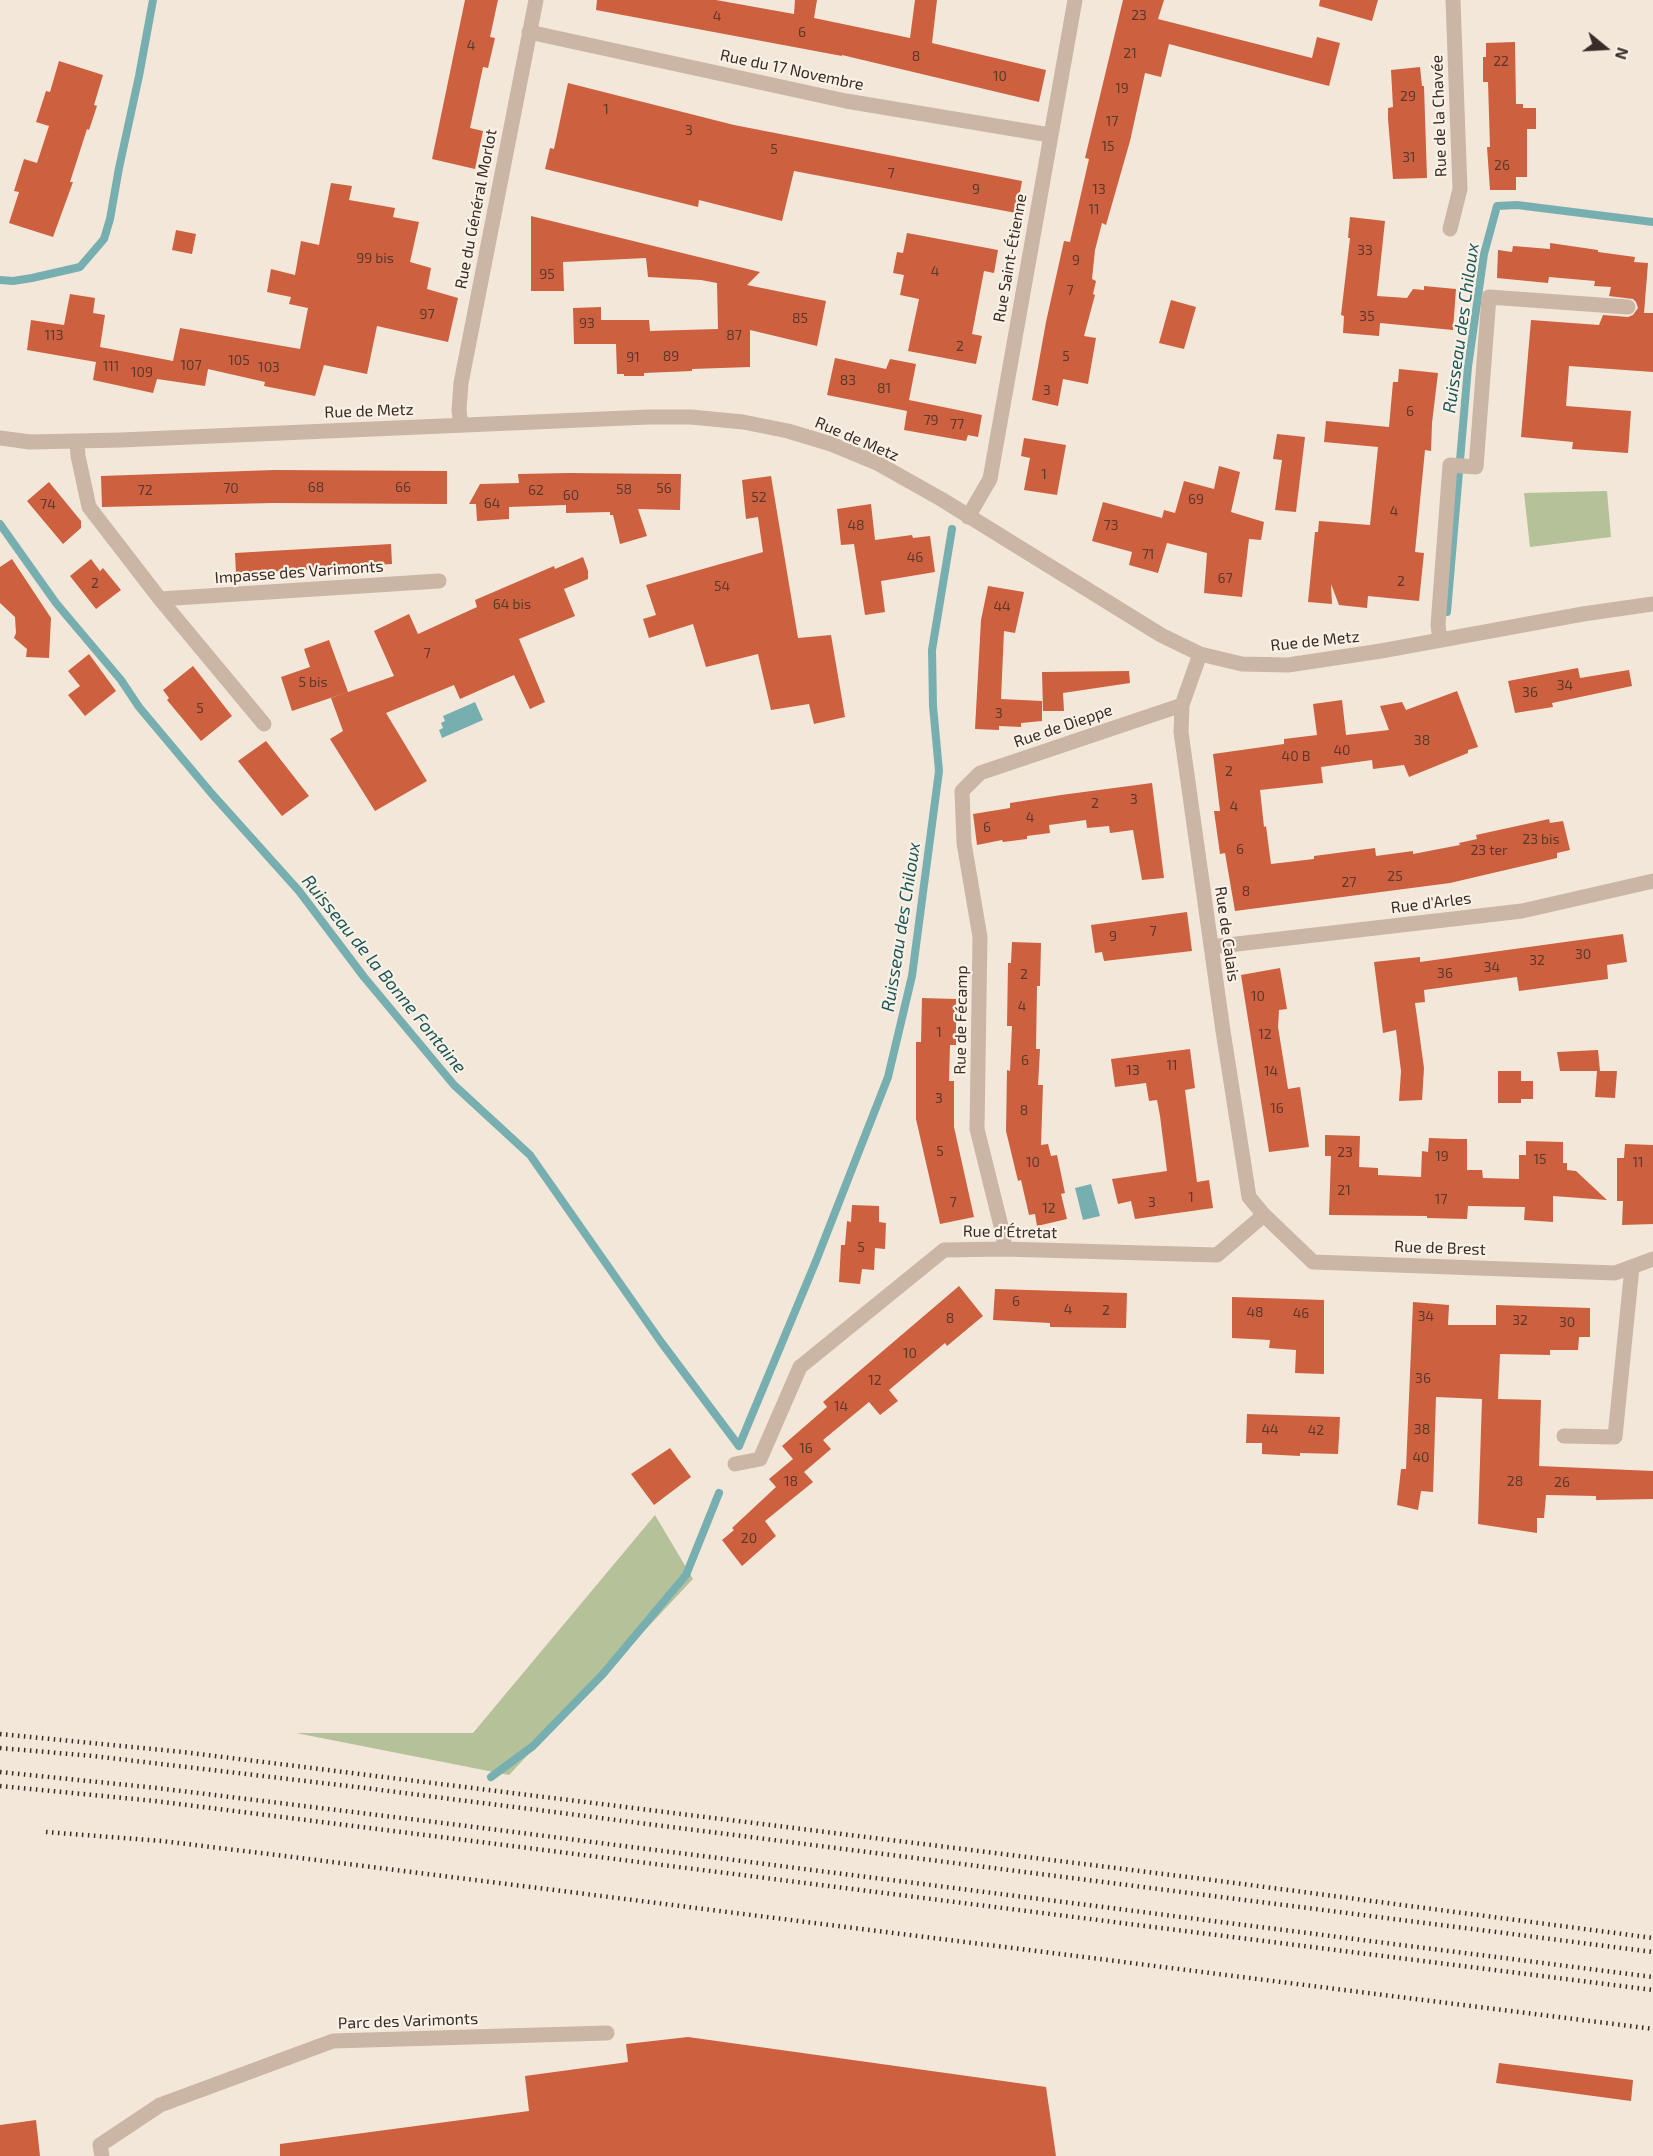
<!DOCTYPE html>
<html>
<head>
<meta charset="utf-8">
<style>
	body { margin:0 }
	#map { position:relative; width:1653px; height:2156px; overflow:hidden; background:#f3e7da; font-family:"Exo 2",sans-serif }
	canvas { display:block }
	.north { position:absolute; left:1575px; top:18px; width:60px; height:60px; -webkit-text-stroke:4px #faf1e6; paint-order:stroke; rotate:108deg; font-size:16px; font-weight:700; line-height:24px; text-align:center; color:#372c27 }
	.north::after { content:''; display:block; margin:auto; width:21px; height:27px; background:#372c27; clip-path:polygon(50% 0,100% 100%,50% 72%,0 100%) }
</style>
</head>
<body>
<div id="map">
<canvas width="1653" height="2156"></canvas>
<div class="north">N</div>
</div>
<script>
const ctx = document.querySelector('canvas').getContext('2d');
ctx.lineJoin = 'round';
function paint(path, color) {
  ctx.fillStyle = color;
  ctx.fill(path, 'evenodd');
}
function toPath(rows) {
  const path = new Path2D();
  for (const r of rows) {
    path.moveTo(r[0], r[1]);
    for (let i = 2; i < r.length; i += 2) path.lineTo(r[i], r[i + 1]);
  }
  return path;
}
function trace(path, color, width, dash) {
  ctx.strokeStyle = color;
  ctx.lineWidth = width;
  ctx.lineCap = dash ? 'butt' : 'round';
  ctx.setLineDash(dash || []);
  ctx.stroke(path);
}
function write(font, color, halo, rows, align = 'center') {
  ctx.font = font + ' "Exo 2",sans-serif';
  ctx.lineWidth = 4.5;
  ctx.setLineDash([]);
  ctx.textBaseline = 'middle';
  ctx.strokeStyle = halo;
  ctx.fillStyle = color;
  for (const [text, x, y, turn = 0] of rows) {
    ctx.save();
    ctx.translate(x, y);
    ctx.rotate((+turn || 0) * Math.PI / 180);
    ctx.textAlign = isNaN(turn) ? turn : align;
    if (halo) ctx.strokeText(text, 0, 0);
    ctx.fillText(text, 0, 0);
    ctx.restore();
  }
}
paint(toPath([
	[1607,491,1611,537,1530,547,1524,493],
	[655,1515,693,1579,509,1775,296,1733,473,1733]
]), '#b5c299');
paint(toPath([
	[475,702,483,720,442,738,439,730,443,728,441,723,445,721,443,716],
	[1091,1184,1100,1216,1083,1220,1075,1188]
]), '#77afb1');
trace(toPath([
	[0,280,13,281,32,278,80,267,104,239,110,219,119,168,139,76,153,0],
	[0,524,56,603,121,680,139,707,212,794,299,891,364,977,454,1085,530,1155,661,1342,739,1446],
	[1447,612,1468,367,1484,254,1497,206,1517,205,1653,222],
	[739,1446,816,1261,888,1077,912,976,939,771,933,706,932,650,952,529],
	[491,1777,533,1746,569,1709,603,1674,686,1575,719,1493]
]), '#77afb1', 8);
paint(toPath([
	[465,0,498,0,490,37,495,38,488,68,483,67,470,128,483,131,475,169,432,159],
	[597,0,716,0,794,14,795,0,817,0,814,18,910,38,915,0,937,0,932,43,1046,70,1039,102,842,55,842,56,596,10],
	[1123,0,1164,0,1158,19,1312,58,1317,37,1340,43,1329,86,1169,44,1161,77,1145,73,1130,141,1106,225,1102,223,1095,250,1092,279,1096,281,1093,294,1095,295,1084,336,1096,338,1088,384,1063,379,1058,406,1032,400,1046,322,1064,241,1070,242,1089,159,1085,158],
	[1320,0,1378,0,1372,21,1319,6],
	[1515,42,1516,104,1523,104,1523,108,1536,108,1536,129,1527,129,1527,177,1516,177,1516,190,1490,190,1487,147,1490,147,1488,82,1483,82,1483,57,1486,57,1486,43],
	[59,61,103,75,94,105,97,106,89,130,87,129,70,182,73,182,53,237,9,223,19,192,14,191,24,159,37,163,49,126,36,122,46,91,50,92],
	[1420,67,1422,86,1424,86,1427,178,1393,179,1388,119,1388,108,1393,107,1391,70],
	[568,83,734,125,1022,181,1016,213,794,171,782,221,699,200,698,207,545,169,550,148,554,149],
	[331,183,352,186,349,200,395,208,393,217,419,222,410,262,431,268,427,289,458,298,448,342,377,326,367,374,324,365,315,396,264,386,265,382,208,369,205,386,157,379,153,393,93,380,96,362,27,350,31,320,64,325,70,294,95,298,93,313,105,315,100,347,173,361,180,328,300,349,308,308,289,304,291,297,267,292,271,269,295,275,301,241,319,245],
	[531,216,760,272,747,285,826,301,817,346,750,330,750,367,692,369,692,371,644,373,644,376,624,376,624,374,617,374,616,344,574,344,573,308,601,307,601,320,649,320,650,331,718,329,717,283,701,280,648,277,646,258,563,262,564,291,531,291],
	[1350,217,1385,221,1377,296,1407,298,1413,289,1424,290,1424,286,1456,289,1453,330,1380,323,1379,336,1343,333,1344,316,1341,315,1350,238,1348,238],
	[176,230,196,234,192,254,172,250],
	[907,233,998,250,994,273,984,271,972,334,982,336,976,364,908,351,919,299,900,295,904,275,893,273,897,252,903,253],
	[1550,243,1598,250,1598,252,1635,257,1634,262,1648,263,1644,313,1653,313,1653,372,1569,366,1566,406,1631,411,1628,453,1572,449,1573,442,1521,437,1531,320,1599,325,1603,315,1628,317,1633,315,1638,308,1636,302,1633,299,1609,296,1611,287,1594,286,1595,281,1549,277,1548,283,1497,278,1498,250,1512,252,1513,246,1550,249],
	[1171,300,1196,307,1184,349,1159,343],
	[835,358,886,369,890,359,916,364,909,400,982,415,978,437,968,435,966,441,904,430,907,411,827,395],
	[1399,369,1438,373,1432,423,1431,451,1425,450,1415,552,1424,553,1419,601,1368,596,1367,608,1339,605,1331,584,1332,604,1308,602,1315,532,1318,532,1319,521,1370,525,1378,447,1324,442,1326,421,1389,427,1393,382,1398,382],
	[1277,434,1305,437,1296,512,1275,510,1282,460,1273,459],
	[1024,438,1066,445,1057,495,1024,490,1030,458,1021,456],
	[1219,466,1240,472,1231,512,1264,522,1261,540,1249,539,1242,597,1204,593,1207,553,1167,543,1158,573,1129,565,1132,552,1092,541,1103,502,1162,518,1164,510,1175,513,1184,481,1214,489],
	[274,470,447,471,447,504,273,503,102,507,101,476],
	[569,473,681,474,680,510,638,509,647,536,620,544,613,515,610,515,610,512,566,513,566,505,509,507,509,519,477,521,476,504,469,504,480,484,519,483,518,474],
	[771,476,798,638,831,635,845,717,814,724,809,704,771,710,758,654,706,667,693,624,649,638,643,619,656,615,646,585,763,552,758,517,746,519,742,480],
	[49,482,81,521,81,528,63,544,27,501],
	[871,504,875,540,912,535,913,538,930,536,935,572,881,581,885,612,865,615,854,544,841,545,837,509],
	[391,544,392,564,236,574,235,553],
	[583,557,588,571,588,579,564,589,575,616,519,639,545,702,530,709,514,675,460,699,454,685,386,713,427,781,375,811,330,739,343,731,331,698,394,676,374,631,409,614,418,634,477,607,475,600,554,566,555,569],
	[12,559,51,618,49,658,26,657,27,649,14,638,16,633,15,617,0,603,0,567],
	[91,559,100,571,103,568,121,590,96,609,70,576],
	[988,586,1024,592,1015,633,1004,631,1001,699,1042,701,1042,721,1021,723,1021,727,999,726,999,730,975,729,981,620],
	[329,640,348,692,292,711,281,677,310,667,304,649],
	[89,654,116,691,85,716,68,695,80,686,68,671],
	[193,666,232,716,201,741,167,700,169,698,163,690],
	[1578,668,1580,678,1629,670,1632,686,1552,703,1553,707,1515,713,1508,681],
	[1129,671,1130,683,1063,693,1064,711,1043,711,1042,672],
	[1457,691,1478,747,1468,750,1468,753,1409,777,1404,765,1373,769,1372,760,1321,767,1323,783,1260,790,1264,827,1266,826,1271,864,1314,859,1314,856,1375,848,1376,856,1413,851,1413,854,1460,845,1459,843,1477,839,1476,835,1549,819,1550,823,1563,821,1570,850,1557,853,1557,858,1450,883,1235,911,1225,853,1220,854,1214,811,1220,811,1213,754,1284,744,1284,739,1317,735,1313,704,1342,700,1346,735,1389,730,1380,706,1402,702,1406,710],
	[266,741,309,796,282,816,238,761],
	[1152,783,1164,878,1142,880,1133,830,1110,833,1109,826,1087,828,1086,820,1049,825,1050,833,1027,836,1027,839,1003,842,1002,840,977,845,973,814,1010,808,1010,803,1061,795],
	[1187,912,1192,951,1104,961,1102,952,1095,953,1091,925],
	[1623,934,1627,962,1607,965,1608,979,1519,991,1517,977,1424,990,1425,1002,1415,1003,1424,1068,1422,1100,1399,1101,1401,1071,1396,1030,1383,1033,1374,962,1420,957,1420,962],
	[1012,942,1041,943,1040,986,1037,986,1036,1049,1040,1049,1038,1085,1043,1085,1041,1145,1048,1144,1051,1156,1057,1155,1065,1193,1061,1194,1067,1219,1037,1226,1035,1214,1029,1215,1021,1180,1018,1181,1006,1131,1007,1070,1010,1071,1012,1026,1007,1026,1008,963,1011,963],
	[1280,968,1287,1009,1279,1010,1278,1027,1288,1089,1300,1087,1309,1147,1269,1152,1241,975],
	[922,998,956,999,956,1045,950,1045,949,1081,954,1081,954,1127,974,1217,940,1224,916,1119,916,1042,921,1042],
	[1190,1049,1195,1088,1185,1090,1197,1182,1209,1180,1213,1208,1135,1219,1131,1201,1118,1204,1112,1179,1167,1171,1160,1116,1157,1100,1149,1101,1146,1083,1115,1087,1111,1059],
	[1598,1050,1600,1071,1617,1071,1615,1098,1595,1097,1597,1071,1599,1071,1560,1071,1557,1052],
	[1498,1071,1521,1071,1521,1081,1533,1081,1533,1099,1521,1099,1521,1103,1498,1103],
	[1325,1135,1360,1136,1359,1167,1378,1168,1378,1175,1421,1177,1422,1151,1428,1152,1429,1138,1457,1139,1467,1139,1467,1170,1482,1170,1483,1178,1519,1179,1519,1155,1526,1155,1526,1141,1563,1142,1563,1163,1567,1163,1567,1170,1576,1171,1607,1200,1553,1196,1553,1222,1524,1220,1525,1207,1468,1206,1467,1219,1427,1218,1427,1216,1329,1215,1331,1156,1325,1156],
	[1625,1144,1653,1145,1653,1224,1622,1225,1623,1201,1617,1201,1617,1158,1624,1158],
	[852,1205,879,1206,879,1222,886,1223,885,1249,875,1248,874,1270,862,1269,860,1284,839,1282,841,1245,845,1245,847,1221,851,1222],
	[959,1286,983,1316,947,1346,945,1343,889,1390,898,1401,880,1415,869,1402,823,1440,831,1449,804,1472,813,1482,765,1521,776,1536,742,1566,722,1540,734,1530,732,1528,776,1487,769,1479,793,1459,782,1446,827,1407,823,1402],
	[995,1289,1127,1293,1126,1328,1050,1327,1050,1323,993,1320],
	[1232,1297,1324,1300,1324,1374,1295,1373,1296,1350,1269,1348,1270,1340,1232,1338],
	[1413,1302,1449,1305,1448,1325,1496,1325,1496,1305,1590,1308,1590,1337,1579,1337,1578,1350,1550,1350,1550,1355,1500,1354,1498,1399,1541,1400,1539,1466,1653,1471,1653,1499,1596,1500,1596,1496,1546,1495,1544,1518,1537,1518,1537,1533,1478,1524,1482,1399,1436,1397,1433,1492,1421,1491,1418,1510,1397,1505,1401,1469,1406,1469],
	[1247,1414,1340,1417,1338,1454,1300,1453,1300,1456,1262,1454,1262,1443,1246,1443],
	[670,1448,691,1477,654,1505,631,1474],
	[688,2037,1046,2087,1056,2156,280,2156,280,2144,529,2111,525,2076,628,2062,626,2044],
	[1499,2063,1633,2080,1631,2101,1496,2083],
	[36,2120,40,2156,0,2156,0,2125]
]), '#cc603f');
trace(toPath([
	[529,32,846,101,1050,135],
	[1450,229,1460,189,1453,0],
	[461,425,459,410,461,383,536,0],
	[0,438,30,442,121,440,649,417,691,417,743,422,788,431,831,444,877,463,941,499,1161,635,1200,654,1242,664,1288,665,1381,651,1583,614,1653,604],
	[77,441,78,456,89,507,160,599,264,724],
	[968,517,990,479,1075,0],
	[160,599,439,581],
	[1440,640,1438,625,1450,465,1476,467,1489,297,1628,307],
	[1200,654,1182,705,1181,732,1223,1031,1249,1197,1264,1215,1313,1262,1615,1273,1653,1259],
	[1211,947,1522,911,1653,881],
	[1003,1249,1004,1238,977,1129,980,937,964,843,962,791,980,773,1182,705],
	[1564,1436,1615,1437,1632,1267],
	[735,1464,760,1459,800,1367,944,1250,1003,1249,1217,1255,1264,1215],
	[102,2156,100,2145,160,2105,333,2041,607,2033]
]), '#cbb6a5', 15);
trace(toPath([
	[0,1734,183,1752,1212,1880,1653,1938],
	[0,1748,93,1756,365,1788,1653,1952],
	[0,1772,157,1788,451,1824,1653,1977],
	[0,1786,155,1801,1653,1990],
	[46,1832,162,1841,285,1856,1653,2029]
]), '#372c27', 4.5, [1.5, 4.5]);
write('14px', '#5c392d', null, [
	["23",1139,15],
	["4",717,16],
	["6",802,32],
	["4",471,45],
	["21",1130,53],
	["8",916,56],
	["22",1501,61],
	["10",1000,76],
	["19",1122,88],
	["29",1408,96],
	["1",606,109],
	["17",1112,121],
	["3",689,130],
	["15",1108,146],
	["5",774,149],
	["31",1409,157],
	["26",1502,165],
	["7",891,173],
	["9",976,189],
	["13",1099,189],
	["11",1094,209],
	["33",1365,250],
	["99 bis",375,258],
	["9",1076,260],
	["4",935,271],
	["95",547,274],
	["7",1070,290],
	["97",427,314],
	["35",1367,316],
	["85",800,318],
	["93",587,323],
	["113",54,335],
	["87",734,335],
	["2",960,346],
	["89",671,356],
	["5",1066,356],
	["91",633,357],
	["105",239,360],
	["107",191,365],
	["111",111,366],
	["103",269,367],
	["109",142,372],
	["83",848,380],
	["81",884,388],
	["3",1047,390],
	["6",1410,411],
	["79",931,420],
	["77",957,424],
	["1",1044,474],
	["68",316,487],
	["66",403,487],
	["70",231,488],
	["56",664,488],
	["58",624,489],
	["72",145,490],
	["62",536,490],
	["60",571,495],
	["52",759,497],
	["69",1196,499],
	["64",492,503],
	["74",48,504],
	["4",1394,511],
	["48",856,525],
	["73",1111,525],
	["71",1148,554],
	["46",915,557],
	["67",1225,578],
	["2",1401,581],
	["2",95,583],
	["54",722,586],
	["64 bis",512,604],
	["44",1002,606],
	["7",427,653],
	["5 bis",313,682],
	["34",1565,685],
	["36",1530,692],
	["5",200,708],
	["3",999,713],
	["38",1422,740],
	["40",1342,750],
	["40 B",1296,756],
	["2",1229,771],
	["3",1134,799],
	["2",1095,803],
	["4",1234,806],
	["4",1030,817],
	["6",987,827],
	["23 bis",1541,839],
	["6",1240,849],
	["23 ter",1489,850],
	["25",1395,876],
	["27",1349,882],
	["8",1246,891],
	["7",1153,931],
	["9",1113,936],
	["30",1583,954],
	["32",1537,960],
	["34",1492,967],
	["36",1445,973],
	["2",1024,974],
	["10",1258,996],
	["4",1022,1006],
	["1",939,1032],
	["12",1265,1034],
	["6",1025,1060],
	["11",1172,1065],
	["13",1133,1070],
	["14",1271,1071],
	["3",939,1098],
	["16",1277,1108],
	["8",1024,1110],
	["5",940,1151],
	["23",1345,1152],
	["19",1442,1156],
	["15",1540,1159],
	["10",1033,1162],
	["11",1638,1162],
	["21",1344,1190],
	["1",1191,1197],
	["17",1441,1199],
	["7",953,1202],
	["3",1152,1202],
	["12",1049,1208],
	["5",861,1247],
	["6",1016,1301],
	["4",1068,1309],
	["2",1106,1310],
	["48",1255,1312],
	["46",1301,1313],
	["34",1426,1316],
	["8",950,1318],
	["32",1520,1320],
	["30",1567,1322],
	["10",910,1353],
	["36",1423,1378],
	["12",875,1380],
	["14",841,1406],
	["44",1270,1429],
	["38",1422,1429],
	["42",1316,1430],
	["16",806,1448],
	["40",1421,1457],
	["18",791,1481],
	["28",1515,1481],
	["26",1562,1482],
	["20",749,1538]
]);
write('16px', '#372c27', '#faf1e6', [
	["Rue du 17 Novembre",792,70,12],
	["Rue de la Chavée",1439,116,-92],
	["Rue du Général Morlot",476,209,-79],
	["Rue Saint-Étienne",1010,258,-80],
	["Rue de Metz",369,411,-2],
	["Rue de Metz",857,439,23],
	["Impasse des Varimonts",299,572,-4],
	["Rue de Metz",1315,641,-6],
	["Rue de Dieppe",1063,726,-19],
	["Rue d'Arles",1431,903,-7],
	["Rue de Calais",1227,934,82],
	["Rue de Fécamp",961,1020,-89],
	["Rue d'Étretat",1010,1232,1],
	["Rue de Brest",1440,1248,2],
	["Parc des Varimonts",408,2021,-2]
]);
write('italic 18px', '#1a565a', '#faf1e6', [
	["Ruisseau des Chiloux",1461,328,-82],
	["Ruisseau des Chiloux",901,927,-81],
	["Ruisseau de la Bonne Fontaine",384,974,51]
]);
</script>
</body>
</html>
